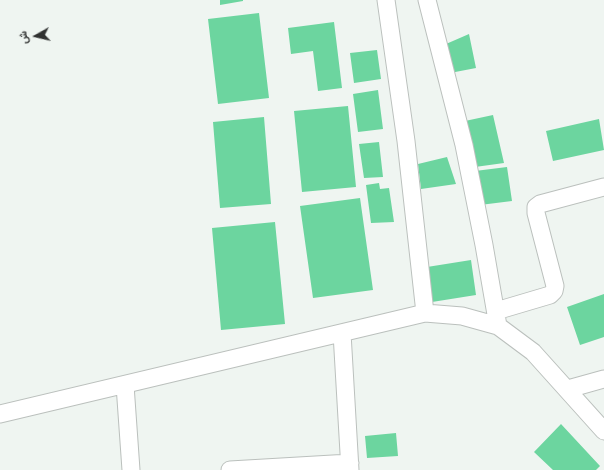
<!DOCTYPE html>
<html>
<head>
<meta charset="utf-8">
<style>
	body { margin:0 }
	#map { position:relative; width:604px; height:470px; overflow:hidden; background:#eff5f1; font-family:Figtree,Vazirmatn,sans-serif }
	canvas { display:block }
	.north { position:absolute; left:16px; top:16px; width:40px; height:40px; -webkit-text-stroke:3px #eff5f1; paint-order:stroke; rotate:262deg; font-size:11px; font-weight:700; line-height:16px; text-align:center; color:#303231 }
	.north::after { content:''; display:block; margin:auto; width:14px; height:18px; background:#303231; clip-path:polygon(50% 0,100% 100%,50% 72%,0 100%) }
</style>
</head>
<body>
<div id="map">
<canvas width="604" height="470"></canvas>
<div class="north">ش</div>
</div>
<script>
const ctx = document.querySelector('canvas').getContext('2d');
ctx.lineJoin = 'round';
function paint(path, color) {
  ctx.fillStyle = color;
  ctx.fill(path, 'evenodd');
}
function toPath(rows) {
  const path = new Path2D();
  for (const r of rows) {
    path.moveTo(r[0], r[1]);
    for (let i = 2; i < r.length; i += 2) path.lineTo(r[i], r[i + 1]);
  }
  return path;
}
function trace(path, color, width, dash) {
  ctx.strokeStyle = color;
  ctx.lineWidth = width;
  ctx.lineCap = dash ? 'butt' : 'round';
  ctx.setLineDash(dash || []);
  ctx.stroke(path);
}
paint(toPath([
	[220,0,243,0,243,1,220,5],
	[259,13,269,98,218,104,208,19],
	[334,22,342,88,318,91,313,51,291,54,288,28],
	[469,34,476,68,450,73,446,44],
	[377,50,381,79,354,83,350,53],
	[378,90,383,129,358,132,353,94],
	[348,106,356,187,302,192,294,111],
	[493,115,504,163,475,167,465,121],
	[264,117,271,204,220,208,213,122],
	[599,119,604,150,553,161,546,131],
	[379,142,383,177,364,178,359,144],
	[447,157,456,184,421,189,418,164],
	[507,167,512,201,480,205,475,171],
	[379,183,380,189,389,188,394,222,371,223,366,185],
	[360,198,373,290,313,298,300,206],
	[275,222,285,324,221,330,212,228],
	[471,260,476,295,432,302,427,267],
	[604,294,604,337,580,345,567,307],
	[561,424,600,466,596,470,553,470,534,452],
	[396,433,398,456,367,458,365,436]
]), '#6cd59f');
const minor = toPath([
	[386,0,406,141,425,313],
	[427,0,464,145,484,245,498,326],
	[496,311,550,295,554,291,555,286,536,213,536,207,540,204,604,187],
	[342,333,350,470],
	[125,385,131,470],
	[568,389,604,379],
	[0,414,425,313,462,316,498,326,533,352,604,431],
	[230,470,350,463]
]);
trace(minor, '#bbc0bd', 19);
trace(minor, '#fff', 17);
</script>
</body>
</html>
